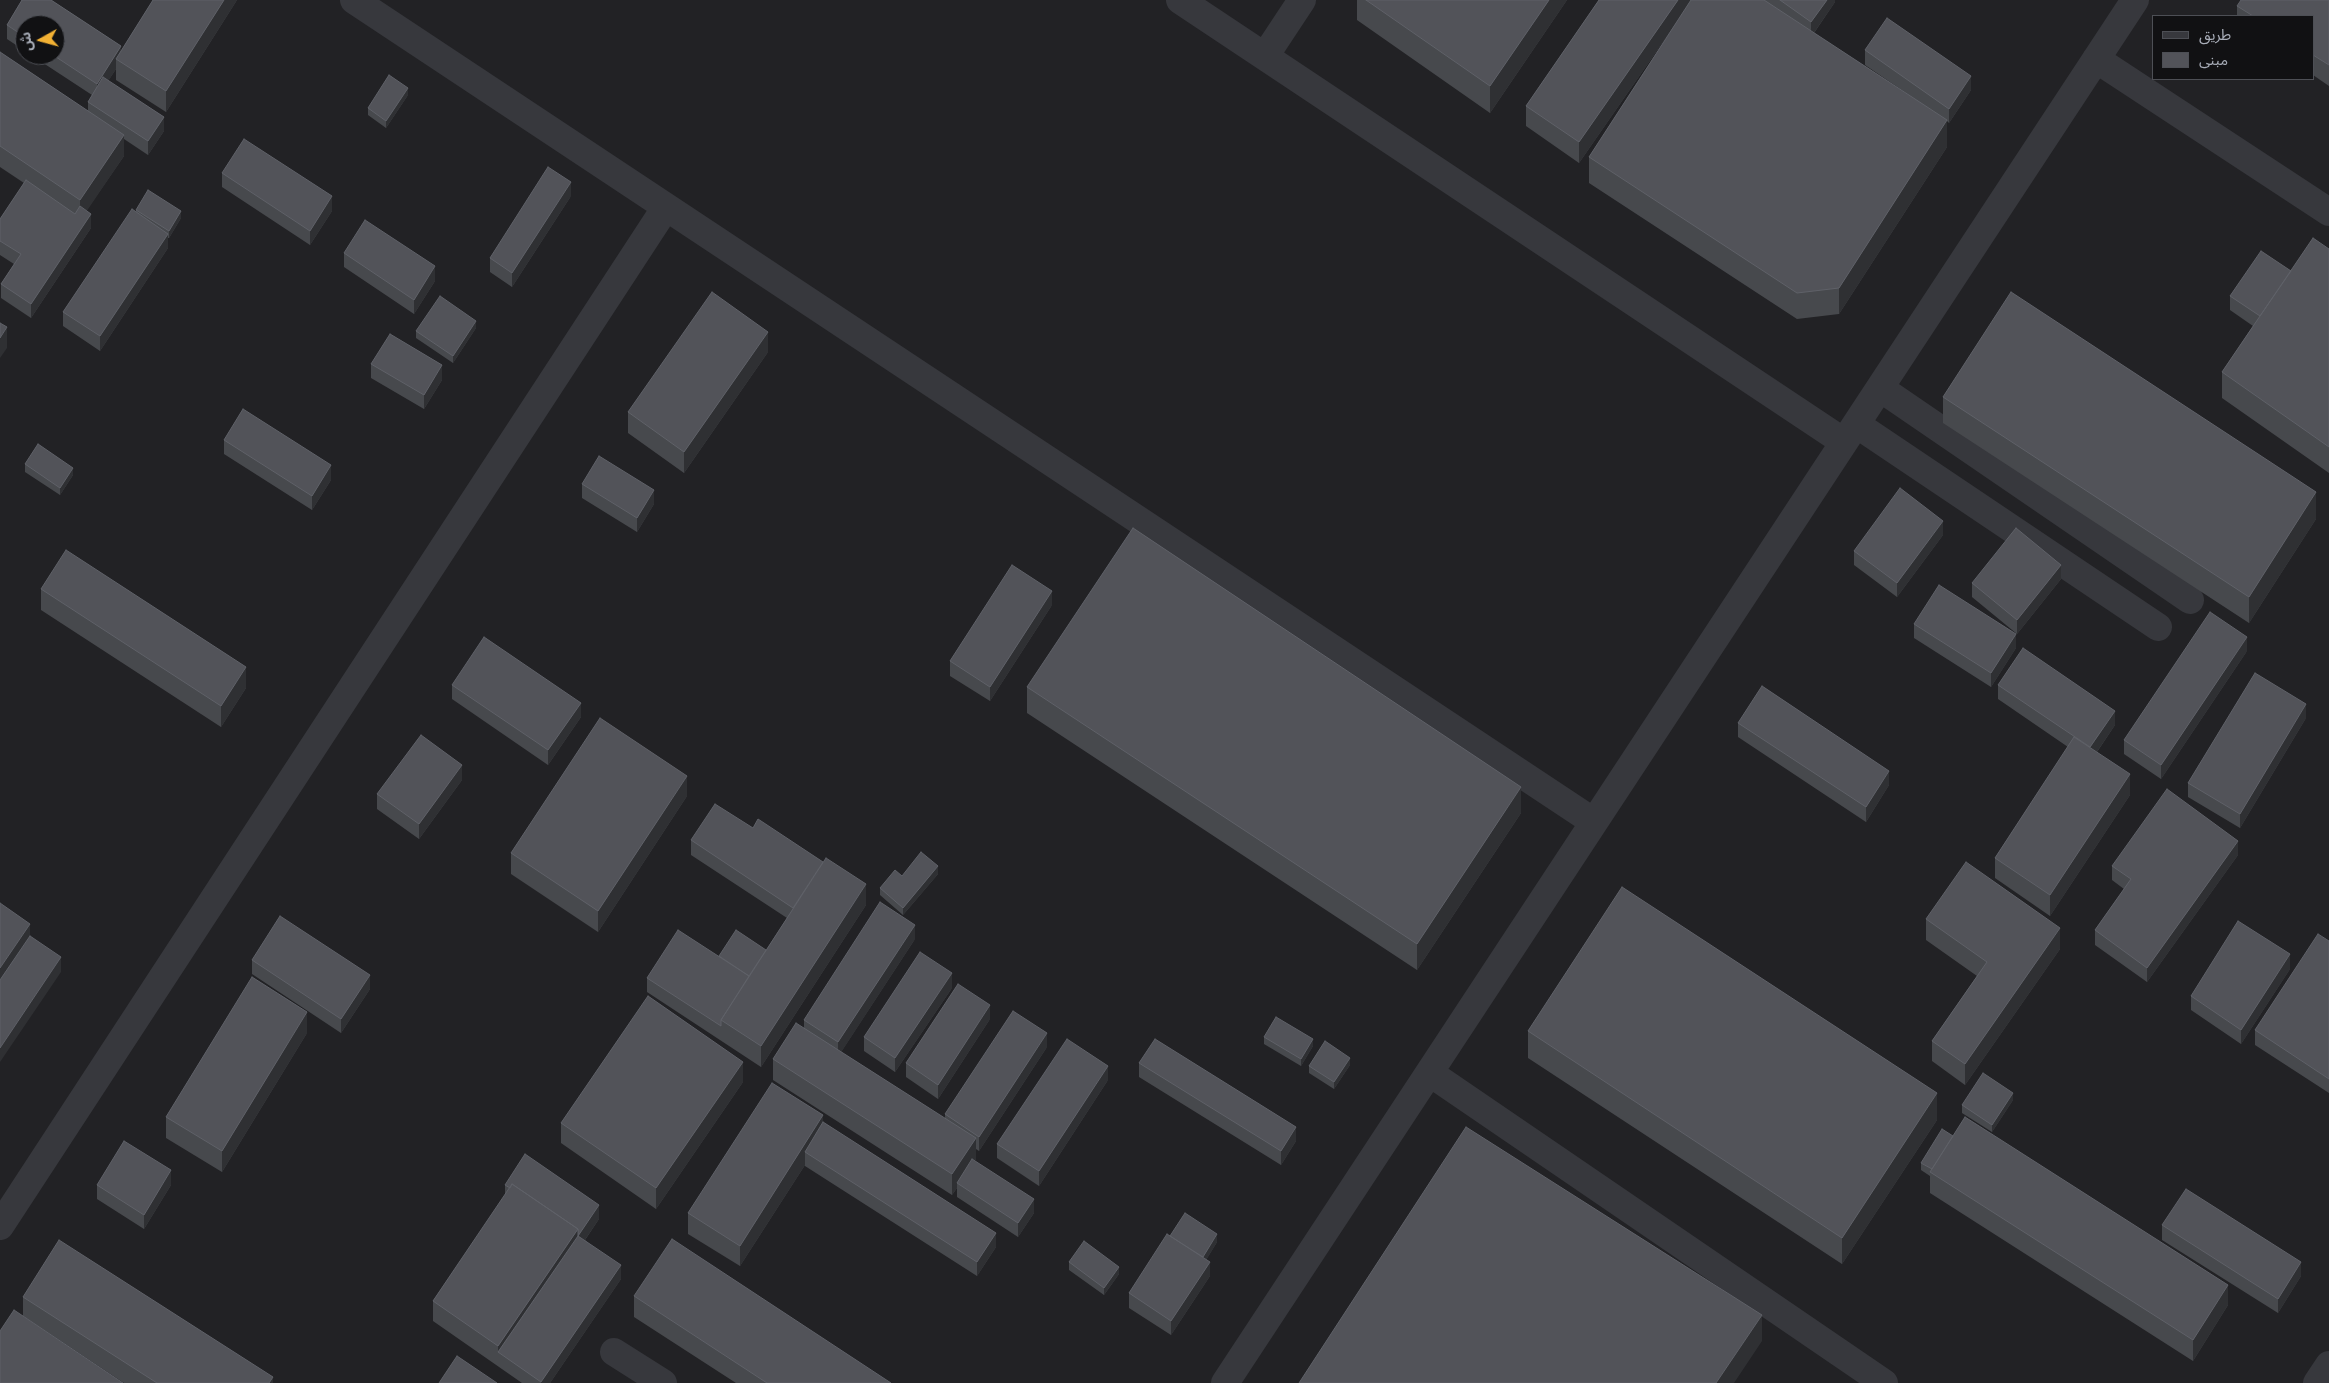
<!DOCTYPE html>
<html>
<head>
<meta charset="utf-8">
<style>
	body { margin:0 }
	#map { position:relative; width:2329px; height:1383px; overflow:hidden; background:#161618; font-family:"Work Sans","Noto Sans Arabic",sans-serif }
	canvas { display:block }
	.legend { position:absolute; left:2152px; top:15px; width:162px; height:65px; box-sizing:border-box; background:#111113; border:1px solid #4d4f55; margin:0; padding:6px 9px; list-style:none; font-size:15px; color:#a8adb8 }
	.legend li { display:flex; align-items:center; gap:10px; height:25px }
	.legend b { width:25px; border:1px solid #4d4f55 }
	.north { position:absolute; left:15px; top:15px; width:50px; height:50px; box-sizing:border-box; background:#111113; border:1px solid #4d4f55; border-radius:50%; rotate:263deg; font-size:14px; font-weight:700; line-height:20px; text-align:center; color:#a8adb8 }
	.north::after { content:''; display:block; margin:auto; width:18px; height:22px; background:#f2b134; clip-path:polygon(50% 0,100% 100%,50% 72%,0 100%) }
</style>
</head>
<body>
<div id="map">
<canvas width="2329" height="1383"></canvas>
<ul class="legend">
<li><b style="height:6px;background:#37383d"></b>طريق</li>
<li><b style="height:14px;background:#525359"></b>مبنى</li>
</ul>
<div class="north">ش</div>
</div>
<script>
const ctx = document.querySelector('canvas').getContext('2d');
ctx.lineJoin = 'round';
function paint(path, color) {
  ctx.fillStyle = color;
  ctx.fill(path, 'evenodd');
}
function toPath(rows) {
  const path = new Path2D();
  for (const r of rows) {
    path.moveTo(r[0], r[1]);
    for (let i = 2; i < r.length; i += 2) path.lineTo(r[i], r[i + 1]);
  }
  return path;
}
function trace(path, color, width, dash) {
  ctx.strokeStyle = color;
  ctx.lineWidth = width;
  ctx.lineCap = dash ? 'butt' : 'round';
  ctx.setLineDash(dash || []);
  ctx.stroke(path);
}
paint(toPath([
	[0,0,2329,0,2329,1383,0,1383],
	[2153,16,2313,16,2313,79,2153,79],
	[25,25,55,25,55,55,25,55]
]), '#222225');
trace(toPath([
	[354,0,1594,822],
	[1180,0,1844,442],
	[1265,56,1302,0],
	[2096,59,2329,212],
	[1880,388,2190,600],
	[1856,424,2158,627],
	[1430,1073,1884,1383],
	[0,1226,666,207],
	[614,1352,663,1383],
	[1225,1383,2135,0],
	[2317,1383,2329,1365]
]), '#37383d', 28);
paint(toPath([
	[22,0,51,0,121,46,121,51,153,0,237,0,166,112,116,80,116,69,108,81,164,117,164,131,148,155,124,139,124,156,86,211,91,214,91,228,31,318,1,298,1,284,14,264,0,255,0,219,24,183,0,167,0,52,88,111,88,102,92,95,31,55,55,55,55,25,25,25,25,51,7,39,7,25],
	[1357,0,1567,0,1490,113,1357,20],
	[1599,0,1835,0,1835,2,1814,33,1912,97,1865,65,1865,50,1971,90,1949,123,1947,121,1947,147,1839,314,1797,319,1589,183,1589,157,1674,26,1579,163,1526,126,1526,106],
	[2329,0,2329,86,2313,75,2313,16,2237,16,2237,6],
	[408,95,386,128,368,115,368,108],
	[222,173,332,211,310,245,222,187],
	[571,196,512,287,490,272,490,258],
	[136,210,181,218,169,238,168,238,168,248,100,351,63,326,63,312,136,212],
	[2329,249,2329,473,2222,398,2222,372,2253,326,2230,310,2230,296,2291,271],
	[344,253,435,281,414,314,344,267],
	[476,328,453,363,416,338,416,331],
	[768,352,684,473,628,433,628,412],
	[371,364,442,380,424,409,371,378],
	[1943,397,2316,519,2249,623,1943,423],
	[224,440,331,480,312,510,224,454],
	[25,464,73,475,60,495,25,472],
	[582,484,654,504,637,532,582,498],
	[1943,535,1897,597,1854,565,1854,551],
	[2061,579,2017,634,1972,597,1972,583],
	[41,589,246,688,221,727,41,610],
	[1052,605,990,701,950,676,950,661],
	[1914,624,2016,648,1991,687,1914,638],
	[2247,651,2161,779,2124,754,2124,740],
	[452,685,581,717,548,765,452,699],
	[1998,685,2115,725,2097,752,2130,795,2050,916,1995,878,1995,858,2068,747,1998,699],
	[1027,687,1521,813,1417,970,1027,713],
	[2306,718,2240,828,2188,797,2188,783],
	[1738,723,1889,785,1866,822,1738,737],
	[462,780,419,839,377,809,377,794],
	[687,796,598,932,511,874,511,853],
	[691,840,866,905,761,1067,647,992,647,978,719,956,766,950,787,918,691,855],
	[2238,855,2147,982,2095,945,2095,930,2124,889,2112,880,2112,866],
	[938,874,903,915,880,895,880,888,902,876],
	[1926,919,2060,949,1965,1085,1932,1061,1932,1041,1977,976,1926,940],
	[915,939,841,1052,945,1119,945,1114,1047,1047,979,1151,976,1149,976,1159,974,1161,1034,1213,1018,1237,957,1197,957,1188,952,1195,773,1080,773,1059,804,1028,804,1020],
	[2329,941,2329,1093,2255,1045,2255,1030],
	[252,960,370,989,341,1033,252,974],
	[2290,969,2241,1044,2191,1010,2191,996],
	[952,988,895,1072,864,1051,864,1037],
	[990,1019,938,1099,906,1077,906,1063],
	[1528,1031,1937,1120,1842,1264,1528,1058],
	[307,1033,222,1172,166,1138,166,1117],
	[1264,1037,1313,1046,1301,1066,1264,1044],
	[1139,1063,1296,1141,1281,1165,1139,1077],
	[1350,1065,1334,1089,1309,1073,1309,1066],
	[1108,1080,1039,1186,997,1158,997,1144],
	[743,1082,656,1209,561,1143,561,1123],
	[2013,1100,1992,1132,1962,1113,1962,1105],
	[823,1122,996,1247,977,1276,805,1166,805,1165,740,1266,688,1234,688,1213],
	[1921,1163,2228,1305,2193,1361,1930,1193,1930,1176,1921,1170],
	[97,1185,171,1185,144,1229,97,1199],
	[505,1185,599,1219,585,1240,621,1279,550,1383,522,1383,433,1321,433,1301,505,1196],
	[2162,1225,2301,1276,2278,1313,2162,1240],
	[1170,1236,1217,1242,1206,1260,1210,1276,1171,1335,1129,1308,1129,1293],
	[1069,1262,1119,1274,1104,1295,1069,1270],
	[634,1296,891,1383,736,1383,634,1317],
	[23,1297,273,1383,124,1383,23,1316]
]), '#47494d');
paint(toPath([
	[224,0,237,0,166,112,166,91],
	[1549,0,1567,0,1490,113,1490,86],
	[1678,0,1692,0,1579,163,1579,142],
	[1827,0,1835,0,1835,2,1811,37,1811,22],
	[121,46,121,61,116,59,116,69,97,98,97,84],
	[1971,76,1971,90,1949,123,1949,109],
	[408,88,408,95,386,128,386,121],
	[164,117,164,131,148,155,148,141],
	[1947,120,1947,147,1839,314,1839,288],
	[124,135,124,156,80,221,80,200],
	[571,182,571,196,512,287,512,273],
	[332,196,332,211,310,245,310,231],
	[181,211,181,218,169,238,169,231],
	[91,214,91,228,31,318,31,304],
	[168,234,168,248,100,351,100,336],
	[435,266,435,281,414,314,414,300],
	[476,321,476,328,453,363,453,356],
	[7,327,7,348,0,358,0,338],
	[768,332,768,352,684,473,684,452],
	[442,365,442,380,424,409,424,395],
	[331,465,331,480,312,510,312,496],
	[73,468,73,475,60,495,60,488],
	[654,490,654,504,637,532,637,518],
	[2316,492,2316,519,2249,623,2249,597],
	[1943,521,1943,535,1897,597,1897,583],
	[2061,565,2061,579,2017,634,2017,620],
	[1052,591,1052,605,990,701,990,687],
	[2016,634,2016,648,1991,687,1991,673],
	[2247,637,2247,651,2161,779,2161,765],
	[246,667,246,688,221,727,221,706],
	[581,703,581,717,548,765,548,750],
	[2306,704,2306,718,2240,828,2240,814],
	[2115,711,2115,725,2090,762,2090,748],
	[462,765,462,780,419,839,419,824],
	[1889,771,1889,785,1866,822,1866,807],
	[2130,774,2130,795,2050,916,2050,895],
	[687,776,687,796,598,932,598,911],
	[1521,787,1521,813,1417,970,1417,944],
	[2238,841,2238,855,2147,982,2147,968],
	[938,866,938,874,903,915,903,908],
	[866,884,866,905,761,1067,761,1046],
	[30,924,30,950,0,994,0,968],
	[915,925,915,939,838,1057,838,1042],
	[2060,928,2060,949,1965,1085,1965,1064],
	[2290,954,2290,969,2241,1044,2241,1030],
	[61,957,61,972,0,1062,0,1048],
	[952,973,952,988,895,1072,895,1058],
	[370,975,370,989,341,1033,341,1019],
	[990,1005,990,1019,938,1099,938,1085],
	[307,1012,307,1033,222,1172,222,1151],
	[1047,1033,1047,1047,979,1151,979,1137],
	[1313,1039,1313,1046,1301,1066,1301,1059],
	[1350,1058,1350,1065,1334,1089,1334,1082],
	[743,1062,743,1082,656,1209,656,1188],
	[1108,1066,1108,1080,1039,1186,1039,1171],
	[1937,1093,1937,1120,1842,1264,1842,1238],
	[2013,1093,2013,1100,1992,1132,1992,1125],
	[823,1115,823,1136,805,1152,805,1165,740,1266,740,1246],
	[1296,1127,1296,1141,1281,1165,1281,1151],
	[976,1138,976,1159,959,1184,957,1183,957,1188,952,1195,952,1174],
	[171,1170,171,1185,144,1229,144,1215],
	[1034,1199,1034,1213,1018,1237,1018,1223],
	[599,1205,599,1219,578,1250,578,1236],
	[578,1229,578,1250,498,1352,498,1346],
	[996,1233,996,1247,977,1276,977,1262],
	[1217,1234,1217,1242,1200,1270,1200,1262],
	[1210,1262,1210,1276,1171,1335,1171,1321],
	[2301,1262,2301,1276,2278,1313,2278,1299],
	[621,1265,621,1279,550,1383,541,1383,541,1382],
	[1119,1267,1119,1274,1104,1295,1104,1288],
	[2228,1285,2228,1305,2193,1361,2193,1340],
	[1762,1315,1762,1341,1734,1383,1716,1383],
	[273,1377,273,1383,269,1383]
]), '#2f3033');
const building = toPath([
	[22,0,51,0,121,46,97,84,53,55,55,55,55,25,25,25,25,37,7,25,22,0],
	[153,0,224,0,166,91,116,59,153,0],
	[1366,0,1549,0,1490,86,1366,0],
	[1599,0,1678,0,1579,142,1526,106,1599,0],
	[1691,0,1764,0,1947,120,1839,288,1797,293,1589,157,1691,0],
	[1780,0,1827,0,1811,22,1780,0],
	[2241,0,2329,0,2329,65,2313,55,2313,16,2253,16,2237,6,2241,0],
	[1887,18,1971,76,1949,109,1865,50,1887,18],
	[0,52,124,135,80,200,0,146,0,52],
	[389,75,408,88,386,121,368,108,389,75],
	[103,77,164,117,148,141,88,102,103,77],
	[244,139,332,196,310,231,222,173,244,139],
	[548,167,571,182,512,273,490,258,548,167],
	[26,180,75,214,80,206,91,214,31,304,1,284,21,254,0,241,0,219,26,180],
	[148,190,181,211,169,231,136,210,148,190],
	[132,209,168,234,100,336,63,312,132,209],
	[365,220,435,266,414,300,344,253,365,220],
	[2313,238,2329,249,2329,447,2222,372,2313,238],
	[2261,251,2291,271,2260,316,2230,296,2261,251],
	[712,292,768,332,684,452,628,412,712,292],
	[2011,292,2316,492,2249,597,1943,397,2011,292],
	[440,296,476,321,453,356,416,331,440,296],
	[0,323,7,327,0,338,0,323],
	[390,334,442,365,424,395,371,364,390,334],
	[243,409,331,465,312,496,224,440,243,409],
	[38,444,73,468,60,488,25,464,38,444],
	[599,456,654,490,637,518,582,484,599,456],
	[1900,488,1943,521,1897,583,1854,551,1900,488],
	[1133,528,1521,787,1417,944,1027,687,1133,528],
	[2016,528,2061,565,2017,620,1972,583,2016,528],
	[66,550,246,667,221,706,41,589,66,550],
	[1012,565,1052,591,990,687,950,661,1012,565],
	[1939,585,2016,634,1991,673,1914,624,1939,585],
	[2210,612,2247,637,2161,765,2124,740,2210,612],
	[484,637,581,703,548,750,452,685,484,637],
	[2023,648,2115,711,2090,747,1998,685,2023,648],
	[2255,673,2306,704,2240,814,2188,783,2255,673],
	[1762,686,1889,771,1866,807,1738,723,1762,686],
	[600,718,687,776,598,911,511,853,600,718],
	[421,735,462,765,419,824,377,794,421,735],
	[2074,737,2130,774,2050,895,1995,858,2074,737],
	[2167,789,2238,841,2147,968,2095,930,2131,879,2112,866,2167,789],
	[715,804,753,828,758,819,823,862,793,908,691,840,715,804],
	[921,852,938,866,903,908,880,888,895,870,902,876,921,852],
	[826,858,866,884,761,1046,721,1020,826,858],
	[1966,862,2060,928,1965,1064,1932,1041,1987,962,1926,919,1966,862],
	[1622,887,1937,1093,1842,1238,1528,1031,1622,887],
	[880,902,915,925,838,1042,804,1020,880,902],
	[0,903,30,924,0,968,0,903],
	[280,916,370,975,341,1019,252,960,280,916],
	[2238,921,2290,954,2241,1030,2191,996,2238,921],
	[678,930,749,976,721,1020,721,1026,647,978,678,930],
	[736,930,766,950,749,976,719,956,736,930],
	[2318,934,2329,941,2329,1079,2255,1030,2318,934],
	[30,936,61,957,0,1048,0,980,30,936],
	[920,952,952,973,895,1058,864,1037,920,952],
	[252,977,307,1012,222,1151,166,1117,252,977],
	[958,984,990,1005,938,1085,906,1063,958,984],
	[648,996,743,1062,656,1188,561,1123,648,996],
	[1013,1011,1047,1033,979,1137,945,1114,1013,1011],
	[1276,1017,1313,1039,1301,1059,1264,1037,1276,1017],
	[796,1023,976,1138,952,1174,773,1059,796,1023],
	[1067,1039,1108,1066,1039,1171,997,1144,1067,1039],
	[1155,1039,1296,1127,1281,1151,1139,1063,1155,1039],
	[1325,1041,1350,1058,1334,1082,1309,1066,1325,1041],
	[1983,1073,2013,1093,1992,1125,1962,1105,1983,1073],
	[772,1083,823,1115,740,1246,688,1213,772,1083],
	[1965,1117,2228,1285,2193,1340,1930,1172,1965,1117],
	[823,1122,996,1233,977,1262,805,1152,823,1122],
	[1466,1127,1762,1315,1716,1383,1299,1383,1466,1127],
	[1942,1129,1953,1136,1932,1169,1921,1163,1942,1129],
	[124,1141,171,1170,144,1215,97,1185,124,1141],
	[525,1154,599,1205,578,1236,621,1265,541,1382,498,1352,578,1236,578,1229,512,1184,510,1188,505,1185,525,1154],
	[972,1159,1034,1199,1018,1223,957,1183,972,1159],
	[512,1184,578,1229,498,1346,433,1301,512,1184],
	[2186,1189,2301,1262,2278,1299,2162,1225,2186,1189],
	[1185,1213,1217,1234,1203,1257,1170,1236,1185,1213],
	[1167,1234,1210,1262,1171,1321,1129,1293,1167,1234],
	[672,1239,891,1383,767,1383,634,1296,672,1239],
	[59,1240,273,1377,269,1383,157,1383,23,1297,59,1240],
	[1084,1241,1119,1267,1104,1288,1069,1262,1084,1241],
	[14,1310,123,1383,0,1383,0,1331,14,1310],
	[457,1356,497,1383,439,1383,457,1356]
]);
paint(building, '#525359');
trace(building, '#5f6168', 1);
</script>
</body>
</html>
